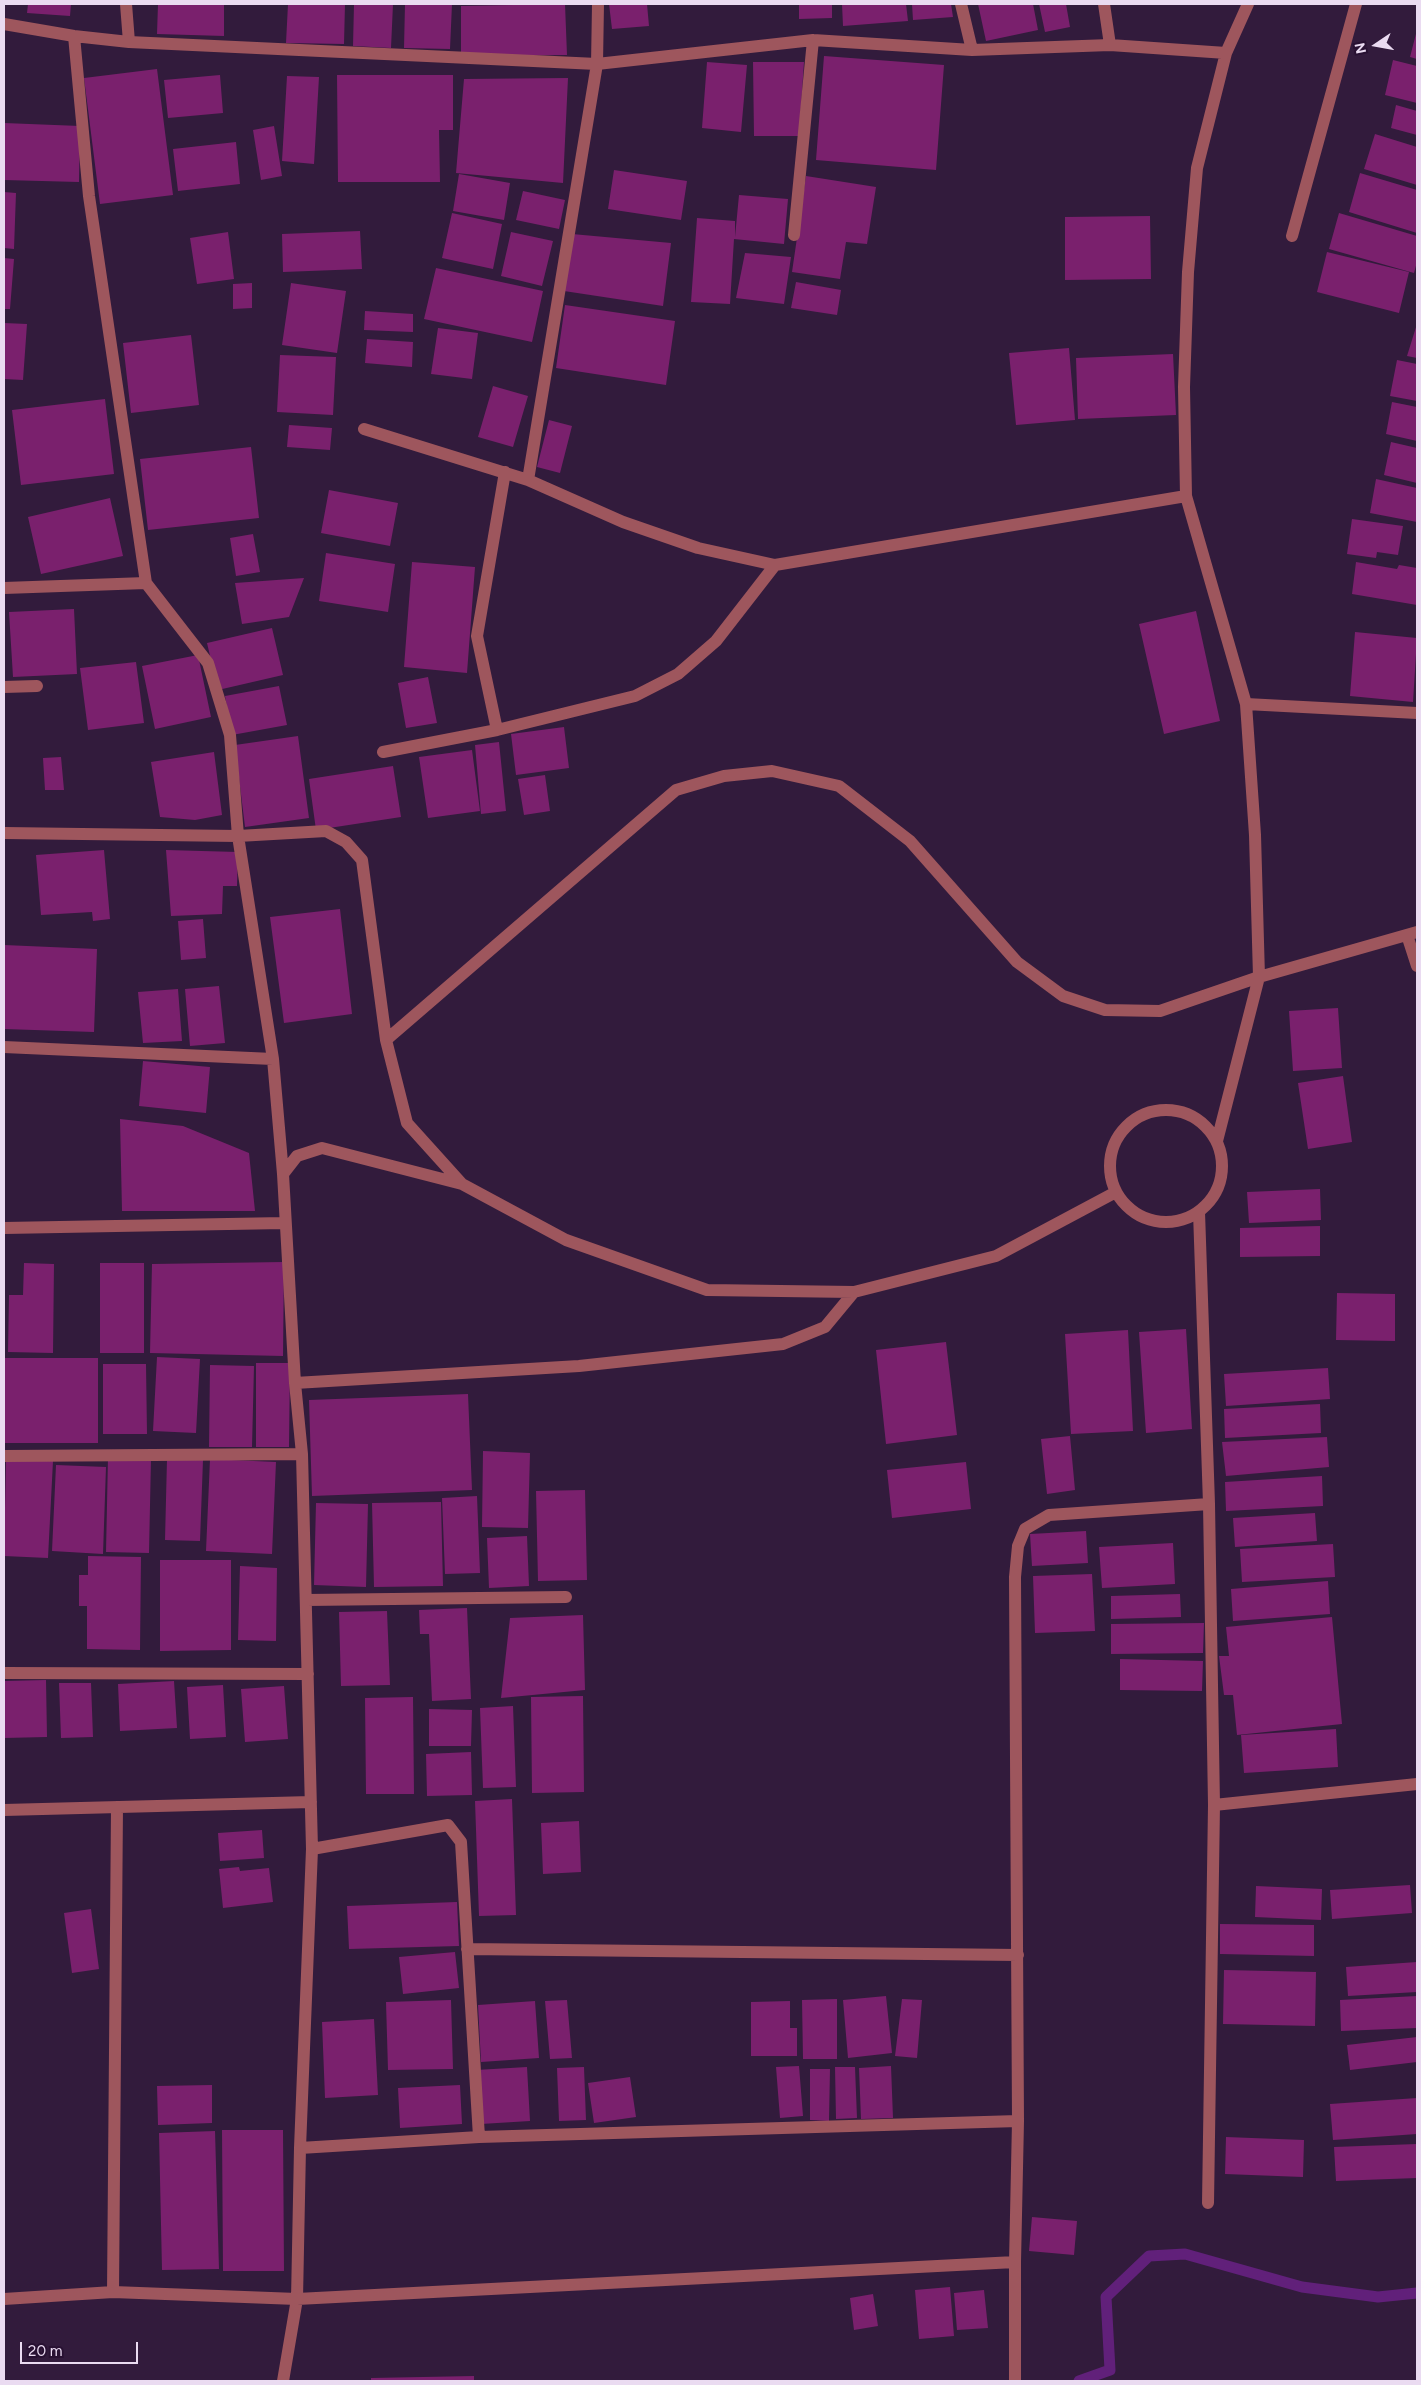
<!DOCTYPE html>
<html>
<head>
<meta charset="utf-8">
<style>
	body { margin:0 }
	#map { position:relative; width:1421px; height:2385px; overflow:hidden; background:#321b3c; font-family:Figtree,sans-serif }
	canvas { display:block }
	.frame { position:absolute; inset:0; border:5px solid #eadbf1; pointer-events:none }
	.north { position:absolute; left:1351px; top:20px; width:50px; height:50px; -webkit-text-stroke:4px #281132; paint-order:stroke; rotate:258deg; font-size:14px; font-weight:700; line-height:20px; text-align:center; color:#eadbf1 }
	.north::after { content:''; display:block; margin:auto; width:18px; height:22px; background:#eadbf1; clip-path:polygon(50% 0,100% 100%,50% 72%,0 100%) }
	.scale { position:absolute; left:20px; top:2342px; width:118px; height:22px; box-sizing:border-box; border:2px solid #eadbf1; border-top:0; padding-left:6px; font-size:15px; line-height:18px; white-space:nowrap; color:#eadbf1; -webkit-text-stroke:4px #281132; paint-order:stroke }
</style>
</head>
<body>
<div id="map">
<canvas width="1421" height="2385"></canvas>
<div class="frame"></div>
<div class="north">N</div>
<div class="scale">20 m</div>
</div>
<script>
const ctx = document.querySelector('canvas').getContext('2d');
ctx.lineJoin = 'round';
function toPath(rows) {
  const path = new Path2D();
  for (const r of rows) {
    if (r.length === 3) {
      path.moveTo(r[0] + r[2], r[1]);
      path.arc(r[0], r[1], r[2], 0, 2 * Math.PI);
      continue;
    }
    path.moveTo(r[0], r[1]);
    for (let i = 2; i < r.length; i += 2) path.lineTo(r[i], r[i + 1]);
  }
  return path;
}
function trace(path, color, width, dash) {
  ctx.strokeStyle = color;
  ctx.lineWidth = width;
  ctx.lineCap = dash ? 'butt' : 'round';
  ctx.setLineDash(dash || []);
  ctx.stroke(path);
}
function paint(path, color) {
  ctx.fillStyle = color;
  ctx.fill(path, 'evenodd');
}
trace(toPath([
	[1079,2381,1110,2370,1106,2297,1149,2256,1185,2254,1302,2287,1378,2297,1417,2293]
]), '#61207a', 11);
paint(toPath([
	[28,4,71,4,70,16,27,13],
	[158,4,224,4,224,36,157,34],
	[288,4,345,4,344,44,286,43],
	[354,4,393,4,391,48,353,46],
	[405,4,452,4,450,49,404,48],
	[565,4,567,55,461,56,461,6],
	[609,4,647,4,649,26,612,29],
	[799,4,832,4,832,18,799,19],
	[842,4,906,4,908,21,843,26],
	[912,4,951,4,953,17,913,20],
	[978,4,1033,4,1038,30,986,41],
	[1039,4,1066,4,1070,27,1045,32],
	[1417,30,1417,59,1410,57],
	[824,56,944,65,936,170,816,160],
	[1393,60,1417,66,1417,103,1385,95],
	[707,62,747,65,741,132,702,128],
	[753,62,804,62,799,136,754,136],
	[157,69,173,195,100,204,84,78],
	[220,75,223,113,168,118,164,80],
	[337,75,453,75,453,130,439,130,440,182,338,182],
	[287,76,319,77,314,164,282,161],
	[568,78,563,183,456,173,464,79],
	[1396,105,1417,111,1417,135,1391,128],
	[4,123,80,126,79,182,4,180],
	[274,126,282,176,261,180,253,130],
	[1375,134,1417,147,1417,185,1364,169],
	[236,142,240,184,178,191,173,149],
	[614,170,687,181,681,220,608,209],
	[1360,173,1417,190,1417,233,1349,212],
	[459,174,510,183,504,220,453,211],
	[806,176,876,187,867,244,846,242,840,279,792,272],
	[523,191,565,200,559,229,516,220],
	[4,192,16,193,14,249,4,248],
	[739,195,788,199,784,244,734,239,730,304,691,302,697,218,735,221,735,237],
	[452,213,502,224,493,269,442,258],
	[1339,213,1417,236,1417,262,1414,273,1329,249],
	[1150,216,1151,279,1065,280,1065,217],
	[360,231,362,269,283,272,282,234],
	[228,232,234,279,197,284,190,238],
	[511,232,553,241,542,286,501,276],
	[572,234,671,243,663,306,564,291],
	[1327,252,1409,272,1399,313,1317,292],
	[745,253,791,257,784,304,736,298],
	[4,258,14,259,10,309,4,309],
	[436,268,543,291,532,342,424,319],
	[796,282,841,290,837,315,791,308],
	[252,283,252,308,233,309,233,284],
	[291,283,346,291,337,353,282,345],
	[565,305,675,321,666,385,556,368],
	[365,311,413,314,413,332,364,330],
	[4,323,27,324,23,380,4,379],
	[1417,324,1417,358,1407,356],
	[438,328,478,333,472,379,431,374],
	[191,335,199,405,131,413,123,343],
	[367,339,413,342,412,367,365,363],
	[1069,348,1075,420,1016,425,1009,353],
	[1173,354,1176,415,1078,419,1076,358],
	[280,355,336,357,333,415,277,412],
	[1397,360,1417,364,1417,401,1390,396],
	[493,386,528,396,513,447,478,437],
	[105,399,114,474,21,485,12,410],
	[1392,402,1417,407,1417,441,1386,434],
	[549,420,572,426,560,473,537,467],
	[289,425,332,428,330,450,287,447],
	[1391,442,1417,448,1417,483,1384,475],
	[251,447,259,518,148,530,140,459],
	[1376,479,1417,488,1417,522,1370,513],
	[329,490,398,503,390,546,321,533],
	[110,498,123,556,41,574,28,517],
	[1352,519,1403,526,1398,555,1377,552,1376,558,1347,554],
	[253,534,260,572,236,576,230,538],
	[326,553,395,564,388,612,319,601],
	[412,562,475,567,467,673,404,667],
	[1356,562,1397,569,1399,565,1417,568,1417,605,1352,594],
	[304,578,289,617,242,624,235,583],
	[74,609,77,674,13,677,9,612],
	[1196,611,1220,721,1164,734,1139,624],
	[272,628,283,675,218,690,207,643],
	[1355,632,1417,638,1413,702,1350,696],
	[198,655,211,717,155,729,142,666],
	[136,662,144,723,88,730,80,668],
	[428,677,437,723,406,728,398,683],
	[279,686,287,725,232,735,225,696],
	[564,727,569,768,516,775,511,734],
	[298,736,309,818,245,827,235,745],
	[499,742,506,811,481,814,475,745],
	[472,750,480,811,428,818,419,757],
	[214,752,222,815,195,820,160,817,151,762],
	[61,757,64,790,45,790,43,758],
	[393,766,401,817,316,830,309,779],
	[545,775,550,811,524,815,518,779],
	[104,850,110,919,93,921,92,912,41,915,36,855],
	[166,850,238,852,237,886,223,886,222,914,171,916],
	[340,909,352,1014,284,1023,270,917],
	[203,919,206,958,181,960,178,921],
	[4,945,97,949,94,1032,4,1029],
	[219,986,225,1043,190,1046,185,989],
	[178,989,182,1041,143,1043,138,992],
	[1338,1008,1342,1068,1293,1071,1289,1011],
	[143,1061,210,1067,206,1113,139,1106],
	[1343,1076,1352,1142,1308,1149,1298,1083],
	[120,1119,183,1126,249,1153,255,1211,122,1211],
	[1320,1189,1321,1220,1249,1223,1247,1192],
	[1320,1226,1320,1256,1240,1257,1240,1228],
	[284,1262,283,1356,150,1353,152,1264],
	[24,1263,54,1264,53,1353,8,1352,9,1295,23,1295],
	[100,1263,144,1263,144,1353,100,1353],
	[1337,1293,1395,1294,1395,1341,1336,1340],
	[1186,1329,1192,1429,1146,1433,1139,1332],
	[1128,1330,1133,1431,1071,1434,1065,1334],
	[946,1342,957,1435,886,1444,876,1350],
	[157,1357,200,1359,196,1433,153,1431],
	[4,1358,98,1358,98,1443,4,1443],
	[256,1363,290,1363,289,1447,256,1447],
	[103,1364,146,1364,147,1434,103,1434],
	[210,1365,254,1366,252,1447,209,1447],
	[1328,1368,1330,1399,1226,1406,1224,1374],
	[468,1394,472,1490,312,1496,309,1400],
	[1320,1404,1321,1433,1225,1438,1224,1409],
	[1070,1436,1075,1490,1047,1494,1041,1439],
	[1327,1437,1329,1467,1226,1476,1222,1442],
	[483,1451,530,1453,528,1528,482,1527],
	[108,1457,151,1458,149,1553,106,1552],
	[6,1459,53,1461,48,1558,4,1556],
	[167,1459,203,1460,200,1541,165,1540],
	[210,1459,276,1462,272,1554,206,1551],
	[966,1462,971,1509,892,1518,887,1470],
	[56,1465,106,1467,103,1554,52,1551],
	[1322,1476,1323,1506,1226,1511,1225,1482],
	[585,1490,587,1580,538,1581,536,1491],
	[477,1496,480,1573,445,1574,442,1498],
	[441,1502,443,1586,374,1587,372,1503],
	[316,1503,368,1504,366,1587,314,1585],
	[1315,1513,1317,1541,1235,1547,1233,1518],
	[1086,1531,1088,1563,1032,1566,1030,1534],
	[527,1536,529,1586,489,1588,487,1538],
	[1173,1543,1175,1584,1102,1588,1099,1547],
	[1333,1544,1335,1577,1242,1582,1240,1549],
	[88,1556,141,1557,140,1650,87,1649,87,1606,79,1606,79,1575,88,1575],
	[160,1560,231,1560,231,1650,160,1651],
	[240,1566,277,1568,276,1641,238,1640],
	[1092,1574,1095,1631,1035,1633,1033,1576],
	[1328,1581,1330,1614,1233,1621,1231,1589],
	[1180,1594,1181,1617,1111,1619,1111,1596],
	[467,1608,471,1699,432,1701,429,1634,420,1634,419,1610],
	[387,1611,390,1685,341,1686,339,1612],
	[583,1615,585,1690,501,1698,510,1618],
	[1332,1617,1342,1724,1237,1735,1233,1695,1224,1695,1219,1656,1229,1656,1226,1627],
	[1204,1623,1203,1653,1111,1654,1111,1624],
	[1120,1659,1203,1661,1202,1691,1120,1690],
	[46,1680,47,1737,4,1738,4,1681],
	[174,1681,177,1728,120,1731,118,1684],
	[59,1683,91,1683,93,1737,61,1738],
	[223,1685,226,1737,190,1739,187,1687],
	[284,1686,288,1739,245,1742,241,1689],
	[583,1696,584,1792,532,1793,531,1697],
	[413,1697,414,1794,366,1794,365,1698],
	[513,1706,516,1787,483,1788,480,1708],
	[429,1709,472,1710,471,1746,429,1746],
	[1336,1729,1338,1767,1244,1773,1241,1735],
	[471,1752,472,1795,427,1796,426,1754],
	[512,1799,516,1915,479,1916,475,1801],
	[579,1821,581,1872,543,1874,541,1823],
	[262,1830,264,1858,220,1861,218,1833],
	[239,1867,240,1871,269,1868,273,1902,223,1908,219,1869],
	[1410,1885,1412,1913,1332,1919,1330,1890],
	[1256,1886,1322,1889,1321,1920,1255,1917],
	[457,1902,459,1946,349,1949,347,1906],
	[91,1909,99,1969,72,1973,64,1913],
	[1220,1924,1314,1925,1314,1956,1220,1954],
	[455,1952,459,1988,403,1994,399,1957],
	[1417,1962,1417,1992,1348,1996,1346,1967],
	[1224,1970,1316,1972,1315,2026,1223,2024],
	[886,1996,892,2053,848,2058,843,2000],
	[1417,1996,1417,2028,1341,2031,1340,2000],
	[837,1999,837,2059,803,2059,802,2000],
	[902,1999,922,2000,917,2058,895,2056],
	[451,2000,453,2069,388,2070,386,2002],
	[567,2000,572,2058,550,2059,545,2001],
	[535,2001,539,2058,481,2062,478,2005],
	[790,2001,790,2028,797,2028,797,2056,751,2056,751,2002],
	[374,2019,378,2095,325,2098,322,2022],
	[1417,2037,1417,2062,1350,2070,1347,2045],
	[799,2066,803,2116,780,2118,776,2067],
	[891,2066,893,2118,861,2119,859,2068],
	[527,2067,530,2121,481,2124,476,2070],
	[584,2067,586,2120,559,2121,557,2068],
	[835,2067,855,2067,857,2118,836,2119],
	[810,2069,830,2069,829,2121,810,2120],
	[630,2077,636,2117,594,2123,588,2083],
	[212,2085,212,2123,158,2125,157,2086],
	[460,2085,462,2124,400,2128,398,2088],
	[1417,2098,1417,2134,1333,2140,1330,2104],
	[222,2130,283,2130,284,2271,223,2271],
	[215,2131,219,2269,162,2270,159,2133],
	[1226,2137,1304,2140,1303,2177,1225,2174],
	[1417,2144,1417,2178,1336,2181,1334,2147],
	[1032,2217,1077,2221,1074,2255,1029,2251],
	[950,2287,954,2336,919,2339,915,2290],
	[984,2290,988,2328,957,2330,954,2293],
	[873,2294,878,2326,854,2330,850,2298],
	[474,2376,474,2381,371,2381,371,2378]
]), '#7a206d');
trace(toPath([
	[126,4,129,42],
	[961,4,972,50],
	[1104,4,1110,45],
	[4,24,74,36,129,42,597,64,813,40,972,50,1110,45,1226,53],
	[74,36,89,196,146,583,208,663,230,735,238,836,273,1059,283,1174],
	[794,235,813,40],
	[1292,236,1356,4],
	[364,429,528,480,623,522,698,548,775,565,1186,496],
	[528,480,597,64,598,4],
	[4,588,146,583],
	[4,687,37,686],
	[1246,704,1417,713],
	[497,730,635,696,678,674,716,641,775,565],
	[383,752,497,730,477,636,505,472],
	[4,833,238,836,326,831,346,842,362,860,386,1040,407,1123,462,1184],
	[1407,935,1417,966],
	[386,1040,676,790,724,776,772,771,839,786,910,841,1017,962,1063,996,1105,1010,1160,1011,1259,977,1417,932],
	[4,1047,273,1059],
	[1166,1166,56],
	[1217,1141,1259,977,1255,835,1246,704,1186,496,1184,387,1188,272,1197,168,1226,53,1248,4],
	[1199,1212,1209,1504,1214,1805,1208,2203],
	[4,1228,284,1223],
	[295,1383,579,1366,783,1344,825,1327,854,1292],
	[4,1456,302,1454],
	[306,1600,566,1597],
	[4,1673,308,1674],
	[1214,1805,1417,1784],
	[4,1810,311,1802],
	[467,1949,1018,1955],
	[479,2137,1018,2121],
	[300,2148,479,2137,461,1842,448,1825,312,1849],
	[113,2292,117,1807],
	[4,2299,113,2292,297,2299,1015,2262],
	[283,2381,297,2299,300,2148,312,1849,302,1454,295,1383,283,1174,297,1156,322,1148,462,1184,566,1240,707,1290,854,1292,996,1256,1116,1192],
	[1015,2381,1015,2262,1018,2121,1015,1577,1018,1546,1025,1529,1049,1515,1209,1504]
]), '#9e565d', 12);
</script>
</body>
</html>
